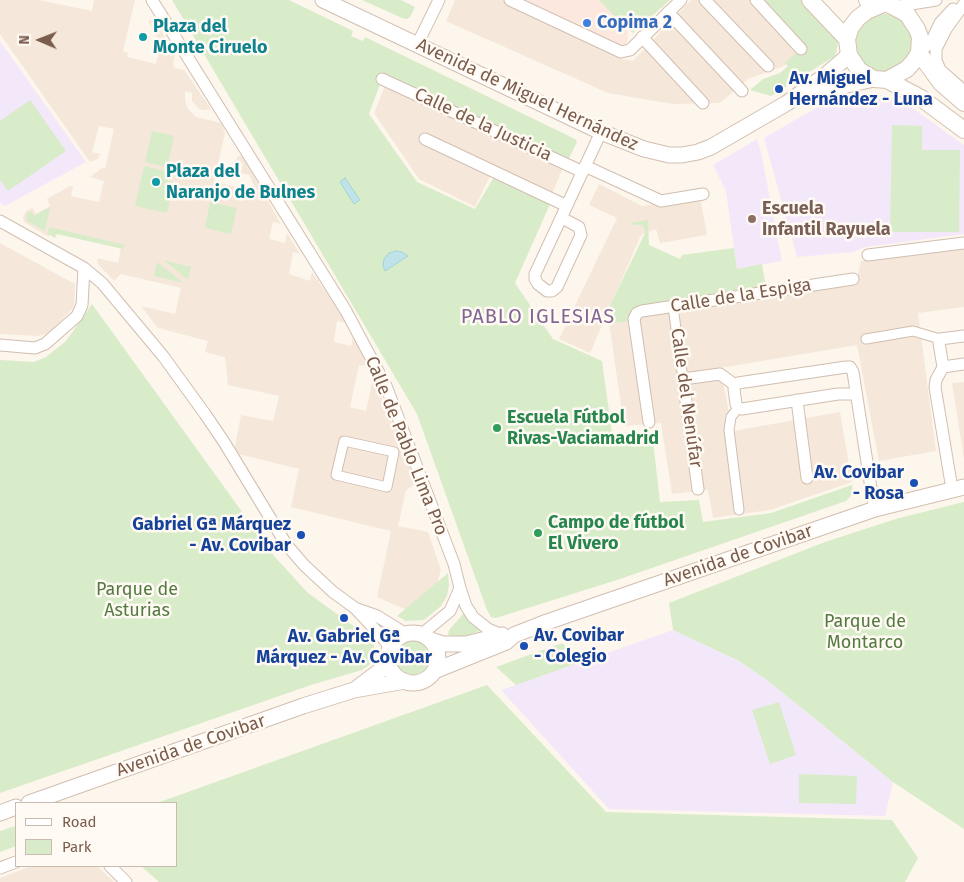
<!DOCTYPE html>
<html>
<head>
<meta charset="utf-8">
<style>
	body { margin:0 }
	#map { position:relative; width:964px; height:882px; overflow:hidden; background:#fdf6ec; font-family:"Fira Sans",sans-serif }
	canvas { display:block }
	.legend { position:absolute; left:15px; top:802px; width:162px; height:65px; box-sizing:border-box; background:#fffaf3; border:1px solid #cabbb1; margin:0; padding:6px 9px; list-style:none; font-size:15px; color:#7a5c4d }
	.legend li { display:flex; align-items:center; gap:10px; height:25px }
	.legend b { width:25px; border:1px solid #cabbb1 }
	.north { position:absolute; left:15px; top:15px; width:50px; height:50px; -webkit-text-stroke:4px #fffaf3; paint-order:stroke; rotate:271deg; font-size:14px; font-weight:700; line-height:20px; text-align:center; color:#7a5c4d }
	.north::after { content:''; display:block; margin:auto; width:18px; height:22px; background:#7a5c4d; clip-path:polygon(50% 0,100% 100%,50% 72%,0 100%) }
</style>
</head>
<body>
<div id="map">
<canvas width="964" height="882"></canvas>
<ul class="legend">
<li><b style="height:6px;background:#fff"></b>Road</li>
<li><b style="height:14px;background:#d8ecc9"></b>Park</li>
</ul>
<div class="north">N</div>
</div>
<script>
const ctx = document.querySelector('canvas').getContext('2d');
ctx.lineJoin = 'round';
function paint(path, color) {
  ctx.fillStyle = color;
  ctx.fill(path, 'evenodd');
}
function toPath(rows) {
  const path = new Path2D();
  for (const r of rows) {
    if (r.length === 3) {
      path.moveTo(r[0] + r[2], r[1]);
      path.arc(r[0], r[1], r[2], 0, 2 * Math.PI);
      continue;
    }
    path.moveTo(r[0], r[1]);
    for (let i = 2; i < r.length; i += 2) path.lineTo(r[i], r[i + 1]);
  }
  return path;
}
function trace(path, color, width, dash) {
  ctx.strokeStyle = color;
  ctx.lineWidth = width;
  ctx.lineCap = dash ? 'butt' : 'round';
  ctx.setLineDash(dash || []);
  ctx.stroke(path);
}
function write(font, color, halo, rows, align = 'center') {
  ctx.font = font + ' "Fira Sans",sans-serif';
  ctx.lineWidth = 5;
  ctx.setLineDash([]);
  ctx.textBaseline = 'middle';
  ctx.strokeStyle = halo;
  ctx.fillStyle = color;
  for (const [text, x, y, turn = 0] of rows) {
    ctx.save();
    ctx.translate(x, y);
    ctx.rotate((+turn || 0) * Math.PI / 180);
    ctx.textAlign = isNaN(turn) ? turn : align;
    if (halo) ctx.strokeText(text, 0, 0);
    ctx.fillText(text, 0, 0);
    ctx.restore();
  }
}
paint(toPath([
	[0,0,39,0,92,11,94,0,135,0,123,51,128,53,127,57,156,64,161,44,148,21,154,18,175,55,173,64,175,68,184,70,211,109,205,110,199,109,192,101,192,93,185,91,185,100,188,109,196,117,221,123,225,133,214,182,257,191,249,175,241,173,243,163,236,161,237,157,242,155,281,224,273,222,269,239,285,243,287,233,300,254,293,252,289,274,310,281,312,272,344,318,346,323,337,321,334,342,351,346,353,337,356,338,369,364,366,366,359,365,350,407,366,411,372,383,374,382,381,395,417,483,406,490,398,526,428,532,441,570,437,583,407,610,377,597,391,531,291,507,299,469,238,454,235,446,241,415,273,421,279,396,228,385,225,357,205,352,208,341,158,328,141,306,175,314,181,288,121,274,114,281,97,263,98,258,118,263,121,248,51,232,49,237,24,222,23,217,26,211,32,208,36,214,50,206,47,199,70,186,73,186,71,196,99,202,104,181,90,177,102,168,105,169,114,129,99,126,92,152,100,154,98,159,90,162,0,34],
	[455,0,504,0,623,59,633,61,691,0,752,0,801,52,784,66,748,79,720,103,673,104,608,93,446,21],
	[386,84,563,168,551,196,494,168,475,207,419,179,374,113],
	[599,184,642,206,700,197,707,235,660,243,656,229,641,235,590,353,559,339,617,218,589,205],
	[0,243,75,284,74,307,49,333,37,336,0,334],
	[964,246,964,307,918,313,936,451,879,461,857,345,720,368,733,431,840,412,852,482,770,510,713,518,708,490,672,494,661,423,624,426,609,322,856,284,861,261],
	[964,382,964,459,952,383],
	[31,866,97,866,114,882,0,882,0,878]
]), '#f5e8da');
paint(toPath([
	[517,0,601,0,626,26,628,32,627,43,623,48]
]), '#fde8e0');
paint(toPath([
	[0,41,86,162,5,206,0,203],
	[875,93,904,102,964,145,964,234,865,247,854,252,797,257,764,138,820,106,845,96],
	[757,139,761,152,782,261,737,269,726,191,713,165],
	[673,630,739,661,767,680,893,782,885,816,609,809,501,690]
]), '#f3e8fa');
paint(toPath([
	[172,0,289,0,353,31,351,36,363,41,365,37,575,139,577,142,567,162,383,76,369,114,417,182,475,209,494,177,551,202,515,283,553,339,602,361,612,433,652,432,660,502,699,500,703,522,771,513,852,485,853,494,846,501,617,580,496,618,491,617,487,610,417,414],
	[362,0,401,0,415,7,410,17,407,19,402,18],
	[599,0,670,0,633,33,625,27],
	[762,0,801,0,836,36,838,45,835,56,771,96,750,90,763,79,780,73,788,66,785,63,804,45],
	[884,43,29],
	[30,100,66,151,8,191,0,180,0,121],
	[892,125,922,126,922,150,960,150,959,232,890,232],
	[152,131,174,136,167,167,145,162],
	[144,166,166,171,166,177,168,181,174,183,167,213,135,206],
	[210,202,237,208,231,234,205,228],
	[50,207,45,231,27,221,26,215,31,211,34,216],
	[648,220,649,245,680,259,682,255,734,248,737,269,762,264,766,288,641,308,630,321,612,323,611,319,603,320,645,233,644,228,642,225,635,225,630,223],
	[49,227,125,245,123,249,57,234,55,238,48,234],
	[164,260,191,267,188,280],
	[157,262,184,283,154,276],
	[92,304,274,556,308,593,370,638,374,644,375,656,372,663,362,670,311,685,0,793,0,360,34,362,46,357,66,341],
	[964,502,964,829,893,782,767,680,739,661,673,630,669,603,825,542,899,518],
	[448,573,449,585,447,596,441,606,424,620,406,621,397,616],
	[465,612,482,630,466,636,451,637,448,634,449,630],
	[412,657,18],
	[562,643,581,662,516,685,496,667],
	[487,685,606,812,892,820,918,858,905,882,159,882,141,866,176,866,176,803,157,803],
	[779,702,796,755,770,764,752,710],
	[799,774,857,776,856,804,799,803],
	[16,826,16,846,0,852,0,831]
]), '#d8ecc9');
const water = toPath([
	[345,178,360,200,354,204,340,182,345,178],
	[396,251,402,252,408,256,385,271,383,266,384,259,389,253,396,251]
]);
paint(water, '#bfe3e8');
trace(water, '#a5d3da', 1);
const pedestrian = toPath([
	[673,307,683,379],
	[866,339,913,331,940,339],
	[738,408,731,417,729,430,739,510],
	[344,441,394,452,387,487,336,475,344,441]
]);
const minor = toPath([
	[152,0,346,311,386,386,454,564,460,588,466,606,473,617,488,629,502,635],
	[510,0,621,52,630,50,681,0],
	[705,0,768,66],
	[756,0,801,49],
	[964,4,946,29,936,49,936,60,940,70,964,91],
	[893,7,936,0],
	[668,12,742,91],
	[642,37,703,103],
	[417,45,439,0],
	[919,53,932,40,940,23,953,9],
	[382,79,583,172],
	[425,139,567,206],
	[585,166,661,201,703,194],
	[562,218,579,227,581,235,557,287,552,291,547,291,538,284,535,279,535,274,601,132],
	[0,221,84,268,102,283,163,356,205,414,224,442,286,544,304,565,333,592,355,608,383,638,390,648],
	[868,255,964,243],
	[0,345,35,348,45,344,77,316,82,305,84,268],
	[943,367,964,364],
	[856,394,838,394,742,409,738,408,736,404,734,389,735,385,738,383,846,367,850,367,853,372,871,488,875,509],
	[797,400,807,478],
	[649,422,634,319,637,313,642,311,853,279],
	[698,489,683,379,720,374,735,385],
	[952,489,935,387,936,380,943,367,939,343,940,339,964,336],
	[357,609,377,616,406,634],
	[422,634,450,611,460,588],
	[110,866,126,882],
	[0,868,16,862]
]);
const tertiary = toPath([
	[323,0,601,132,644,149,669,155,682,155,698,152,711,147,787,103,826,75,849,55],
	[804,97,820,91,874,79],
	[413,658,25],
	[431,640,443,644,466,644,502,635],
	[434,671,506,642,514,635,547,622,875,509,964,487],
	[357,688,389,664],
	[29,803,303,706,354,690,405,681],
	[0,813,16,807]
]);
const secondary = toPath([
	[810,0,847,39],
	[867,0,890,5,907,14,917,29,920,37,919,53,914,61,907,69,887,80,874,79,859,70,849,55,847,39,851,27,858,18,867,11,883,4],
	[919,53,941,83,964,103],
	[887,80,921,98,964,130]
]);
trace(pedestrian, '#d1beb0', 11);
trace(minor, '#d1beb0', 13);
trace(tertiary, '#d1beb0', 17);
trace(secondary, '#d6c0b0', 18);
trace(pedestrian, '#fff', 9);
trace(minor, '#fff', 11);
trace(tertiary, '#fff', 15);
trace(secondary, '#fff', 16);
for (const [x, y, r, color] of [
	[587,23,5,"#3f7fe0"],
	[143,37,5,"#0f9aa8"],
	[779,89,5,"#1a4fb4"],
	[156,182,5,"#0f9aa8"],
	[752,219,5,"#8d6e63"],
	[497,428,5,"#2e9e5b"],
	[914,483,5,"#1a4fb4"],
	[538,533,5,"#2e9e5b"],
	[301,535,5,"#1a4fb4"],
	[344,618,5,"#1a4fb4"],
	[524,646,5,"#1a4fb4"]
]) {
  const dot = new Path2D();
  dot.arc(x, y, r, 0, 2 * Math.PI);
  ctx.fillStyle = color;
  ctx.fill(dot);
  trace(dot, '#fffaf3', 2);
}
write('bold 18px', '#366cbe', '#fffaf3', [
	["Copima 2",597,23]
], 'left');
write('bold 18px', '#0d838f', '#fffaf3', [
	["Plaza del",153,27],
	["Monte Ciruelo",153,48],
	["Plaza del",166,172],
	["Naranjo de Bulnes",166,193]
], 'left');
write('bold 18px', '#164399', '#fffaf3', [
	["Av. Miguel",789,79],
	["Hernández - Luna",789,100],
	["Av. Covibar",904,473,"right"],
	["- Rosa",904,494,"right"],
	["Gabriel Gª Márquez",291,525,"right"],
	["- Av. Covibar",291,546,"right"],
	["Av. Covibar",534,636],
	["- Colegio",534,657],
	["Av. Gabriel Gª",344,637,"center"],
	["Márquez - Av. Covibar",344,658,"center"]
], 'left');
write('18px', '#7a5c4d', '#fffaf3', [
	["Avenida de Miguel Hernández",527,95,25],
	["Calle de la Justicia",483,125,25],
	["Calle de la Espiga",741,296,-9],
	["Calle del Nenúfar",686,398,82],
	["Calle de Pablo Lima Pro",406,446,68],
	["Avenida de Covibar",738,556,-19],
	["Avenida de Covibar",191,746,-19]
]);
write('bold 18px', '#785e54', '#fffaf3', [
	["Escuela",762,209],
	["Infantil Rayuela",762,230]
], 'left');
write('bold 18px', '#27864d', '#fffaf3', [
	["Escuela Fútbol",507,418],
	["Rivas-Vaciamadrid",507,439],
	["Campo de fútbol",548,523],
	["El Vivero",548,544]
], 'left');
write('18px', '#537a41', '#fffaf3', [
	["Parque de",137,590],
	["Asturias",137,611],
	["Parque de",865,622],
	["Montarco",865,643]
]);
ctx.letterSpacing = '1px';
write('20px', '#846695', '#fffaf3', [
	["PABLO IGLESIAS",538,317]
]);
ctx.letterSpacing = '0px';
</script>
</body>
</html>
